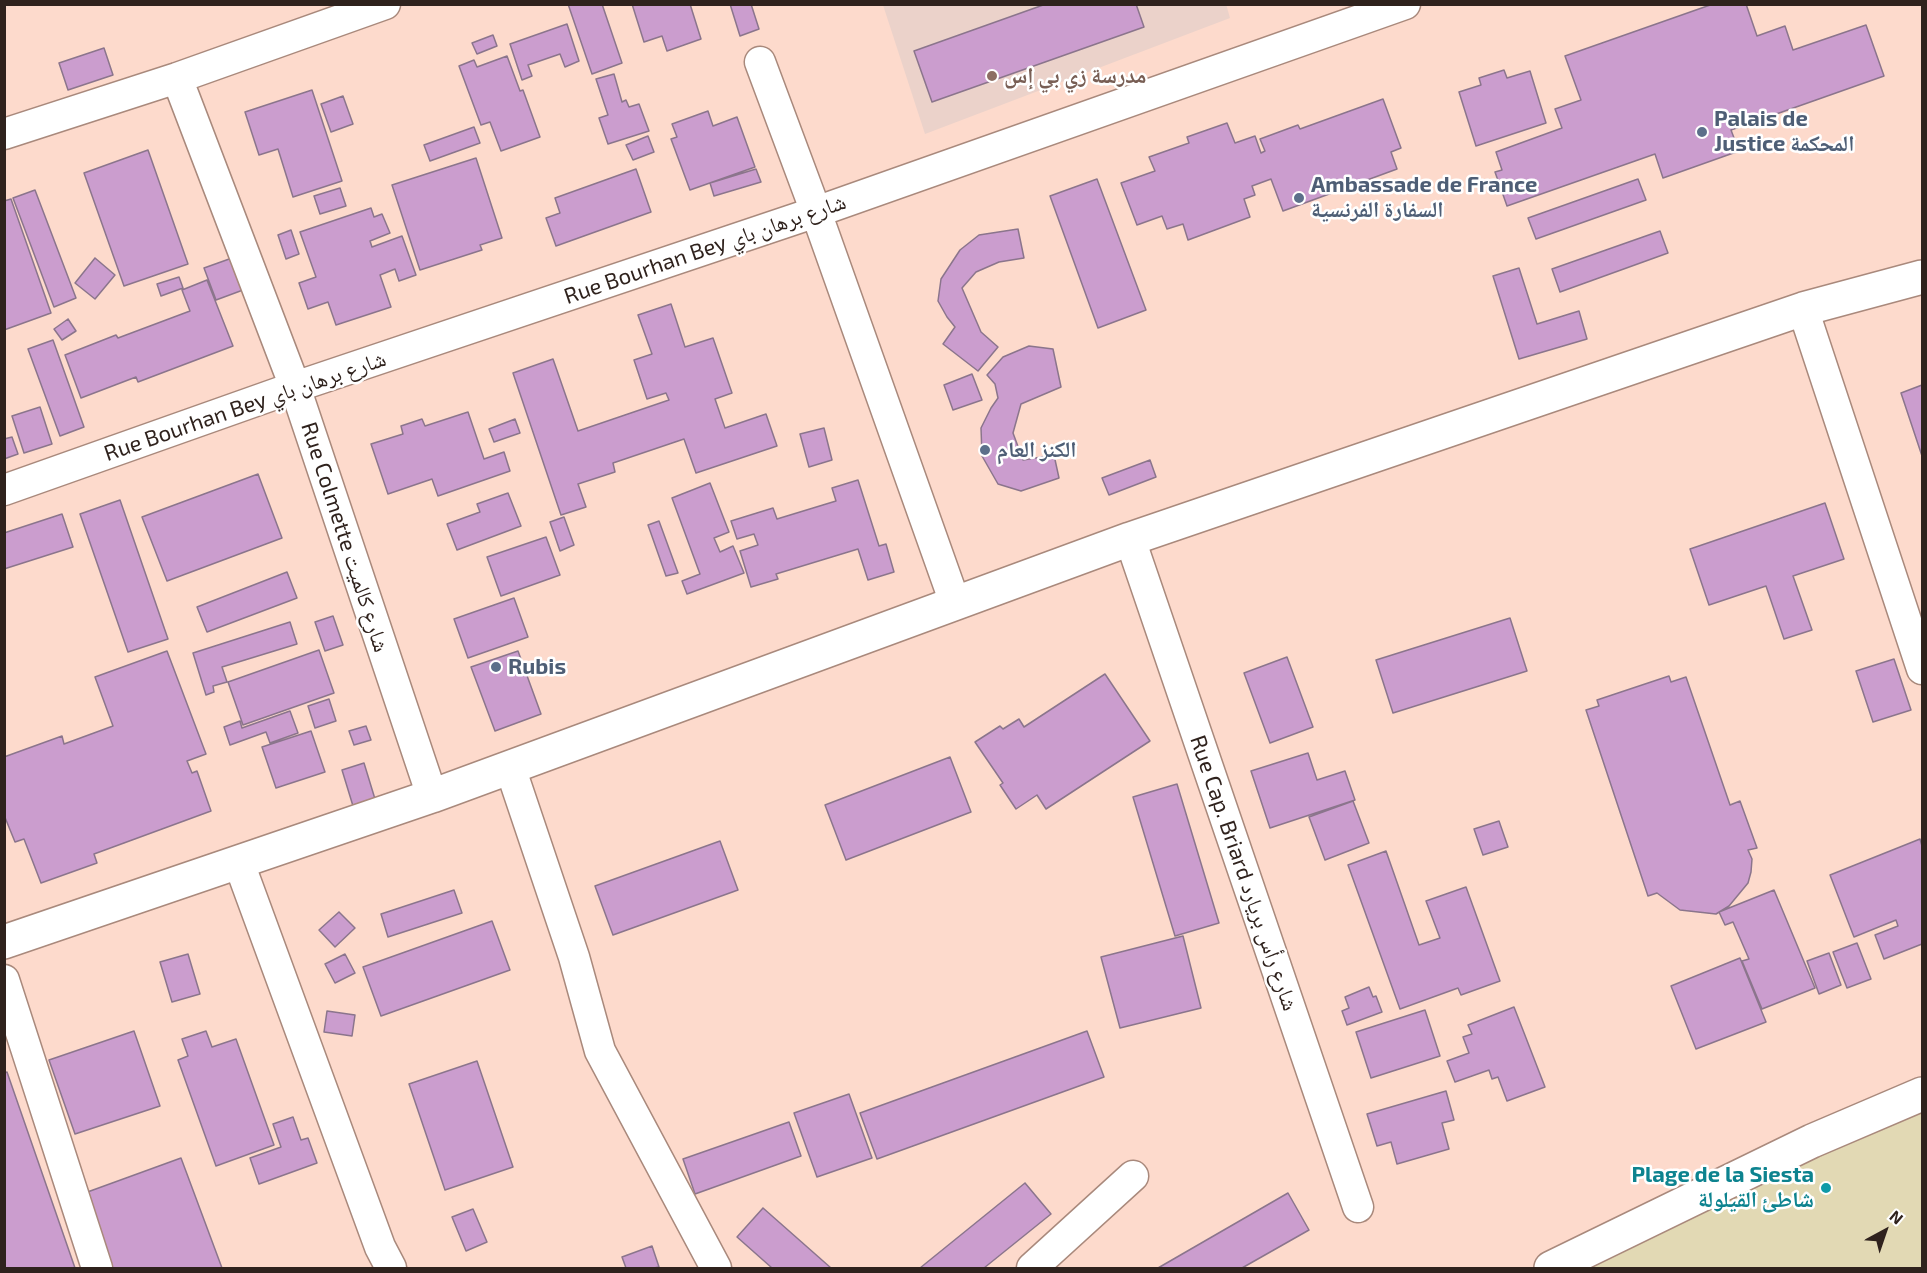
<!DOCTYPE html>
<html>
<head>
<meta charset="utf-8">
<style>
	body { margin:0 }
	#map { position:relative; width:1927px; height:1273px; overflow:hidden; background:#fddacc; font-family:"Exo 2",sans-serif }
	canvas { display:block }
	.frame { position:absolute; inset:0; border:6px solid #2f221d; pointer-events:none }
	.north { position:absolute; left:1855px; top:1201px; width:60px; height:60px; -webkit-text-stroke:4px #fff; paint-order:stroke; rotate:40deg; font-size:16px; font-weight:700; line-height:24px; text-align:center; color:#2f221d }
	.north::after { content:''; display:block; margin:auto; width:21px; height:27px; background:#2f221d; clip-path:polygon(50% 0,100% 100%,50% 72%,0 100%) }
</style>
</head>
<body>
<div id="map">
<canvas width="1927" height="1273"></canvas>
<div class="frame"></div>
<div class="north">N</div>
</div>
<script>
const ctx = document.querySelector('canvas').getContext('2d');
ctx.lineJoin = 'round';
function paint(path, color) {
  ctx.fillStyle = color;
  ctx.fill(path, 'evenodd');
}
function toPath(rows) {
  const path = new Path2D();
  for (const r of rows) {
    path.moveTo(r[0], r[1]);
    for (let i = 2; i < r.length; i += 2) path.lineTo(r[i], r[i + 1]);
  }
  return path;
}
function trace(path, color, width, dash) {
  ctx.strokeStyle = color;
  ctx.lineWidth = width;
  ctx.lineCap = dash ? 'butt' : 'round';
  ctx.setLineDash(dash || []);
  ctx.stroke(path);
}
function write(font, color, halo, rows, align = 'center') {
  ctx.font = font + ' "Exo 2","Noto Naskh Arabic",sans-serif';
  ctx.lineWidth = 5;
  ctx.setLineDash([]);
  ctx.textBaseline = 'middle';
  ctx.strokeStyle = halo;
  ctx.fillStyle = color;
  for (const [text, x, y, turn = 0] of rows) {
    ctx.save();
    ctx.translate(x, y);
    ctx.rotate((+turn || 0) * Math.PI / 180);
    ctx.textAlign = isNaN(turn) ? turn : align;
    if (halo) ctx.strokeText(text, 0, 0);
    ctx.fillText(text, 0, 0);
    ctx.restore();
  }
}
paint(toPath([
	[1226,4,1230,18,925,134,883,5]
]), '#ebd2ca');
paint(toPath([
	[1922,1099,1922,1268,1562,1268]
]), '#e2d9b4');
const building = toPath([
	[568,4,602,4,622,63,592,74,568,4],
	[632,4,690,4,701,39,667,51,662,36,644,42,632,4],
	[730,4,751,4,759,29,740,36,730,4],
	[1046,4,1136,4,1144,27,932,102,914,51,1046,4],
	[1713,4,1746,4,1757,36,1785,26,1793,50,1866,25,1884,76,1731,130,1739,151,1663,178,1655,154,1507,206,1495,172,1502,170,1496,152,1562,128,1555,109,1581,100,1565,56,1713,4],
	[567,24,579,61,565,67,560,54,528,65,532,76,522,80,510,44,567,24],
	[493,35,497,46,477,54,472,43,493,35],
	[104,48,113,75,68,90,59,63,104,48],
	[507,56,520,91,523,90,540,137,501,151,490,122,481,125,459,66,474,60,477,67,507,56],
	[1504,70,1507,78,1530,71,1546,123,1476,146,1459,92,1481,85,1479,78,1504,70],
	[614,74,622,102,626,100,629,107,639,104,649,131,608,144,599,118,608,115,596,79,614,74],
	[312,90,342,181,293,197,278,149,259,155,245,112,312,90],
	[343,96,353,124,331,132,321,104,343,96],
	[1383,99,1401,148,1391,152,1397,169,1283,211,1271,179,1252,186,1255,195,1244,199,1250,217,1188,240,1183,224,1167,229,1162,216,1137,225,1121,183,1155,171,1149,157,1189,143,1187,137,1227,123,1235,143,1255,136,1261,153,1265,151,1260,139,1298,125,1300,129,1383,99],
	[708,111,713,126,737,117,755,167,690,190,671,139,677,137,672,124,708,111],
	[474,127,480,143,430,161,424,145,474,127],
	[648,136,654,152,633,160,626,145,648,136],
	[148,150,188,264,124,286,84,173,148,150],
	[476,158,502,238,480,245,482,250,420,270,392,185,476,158],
	[636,169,651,212,556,246,546,218,560,213,555,198,636,169],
	[756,169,761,182,714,196,710,183,756,169],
	[1097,179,1146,310,1098,328,1050,196,1097,179],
	[1638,179,1646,200,1536,239,1528,218,1638,179],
	[340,188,346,206,320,214,314,196,340,188],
	[35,190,76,298,54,307,13,198,35,190],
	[11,199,51,313,4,330,4,201,11,199],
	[371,208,374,217,382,214,390,233,370,241,372,247,402,236,416,275,399,281,395,269,380,275,391,307,336,325,328,302,308,309,299,283,316,277,300,232,371,208],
	[1018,229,1024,258,999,262,976,272,962,288,981,332,998,347,978,371,943,344,955,327,947,317,938,301,941,279,960,250,979,235,1018,229],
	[291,230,299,254,286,259,278,235,291,230],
	[1660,231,1668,253,1560,292,1552,269,1660,231],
	[95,258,115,275,95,299,75,283,95,258],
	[232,258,243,290,216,300,204,268,232,258],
	[1519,268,1537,324,1579,311,1587,339,1519,359,1493,276,1519,268],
	[179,277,183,288,161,296,157,284,179,277],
	[207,280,233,346,138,382,136,377,81,398,65,355,116,335,118,338,190,311,182,290,207,280],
	[671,304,685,347,713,338,732,393,715,399,725,428,766,414,777,446,696,473,684,439,613,463,615,472,578,484,586,507,561,515,513,373,553,359,578,431,669,400,666,393,647,399,634,360,652,354,638,315,671,304],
	[68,319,76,331,62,340,54,329,68,319],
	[53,340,84,427,60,436,28,349,53,340],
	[1029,346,1053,349,1061,387,1021,404,1013,433,1023,460,1054,455,1059,478,1021,491,998,484,982,456,981,428,991,408,998,398,995,384,987,375,1003,357,1029,346],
	[972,374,982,400,953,410,944,385,972,374],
	[1922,385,1922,456,1901,393,1922,385],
	[40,407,52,444,24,453,12,416,40,407],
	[468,412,484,459,504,452,510,471,438,496,432,479,388,494,371,444,403,434,401,426,422,419,425,426,468,412],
	[515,419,520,433,494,442,489,429,515,419],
	[824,428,832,460,809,467,800,434,824,428],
	[12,437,18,454,4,459,4,439,12,437],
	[1150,460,1156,477,1109,495,1102,478,1150,460],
	[258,474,282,538,167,581,142,517,258,474],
	[858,480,879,546,886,544,894,572,868,580,858,549,776,574,778,579,751,587,740,551,758,545,754,534,737,539,731,521,773,508,777,519,836,501,832,488,858,480],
	[710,483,729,532,714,538,720,552,733,546,744,573,687,594,682,581,700,574,672,498,710,483],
	[508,493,521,526,457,550,447,524,480,512,477,504,508,493],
	[120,500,168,639,128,652,80,514,120,500],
	[1825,503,1844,559,1793,576,1812,630,1784,639,1766,586,1709,605,1690,549,1825,503],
	[62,514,73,547,4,569,4,533,62,514],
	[564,517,574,545,560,551,550,522,564,517],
	[659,521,678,573,666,576,648,525,659,521],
	[546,537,560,575,501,596,487,557,546,537],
	[287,572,297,598,207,632,197,607,287,572],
	[514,598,528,637,468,658,454,619,514,598],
	[333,616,343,645,325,651,315,622,333,616],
	[1510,618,1527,671,1393,713,1376,660,1510,618],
	[290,622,297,644,222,667,227,682,213,686,214,692,206,695,193,653,290,622],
	[319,650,334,693,243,725,228,682,319,650],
	[167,651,206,754,187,761,192,773,197,771,211,811,94,854,97,863,41,883,24,839,15,842,4,815,4,757,62,736,64,744,113,726,95,677,167,651],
	[518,651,541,714,495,731,471,667,518,651],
	[1287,657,1313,727,1270,743,1244,673,1287,657],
	[1894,659,1911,710,1873,722,1856,671,1894,659],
	[1105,674,1150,741,1046,809,1037,795,1016,809,1000,785,1003,783,975,742,1000,726,1003,729,1019,719,1024,727,1105,674],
	[1669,676,1671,682,1686,677,1730,805,1740,801,1757,848,1748,850,1752,859,1751,872,1748,883,1729,906,1716,914,1680,910,1657,893,1648,896,1586,710,1599,706,1597,700,1669,676],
	[329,699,336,721,315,728,308,706,329,699],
	[290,711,298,733,270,743,266,732,230,745,224,727,240,721,242,728,290,711],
	[366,726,371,740,354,745,349,731,366,726],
	[311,731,325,772,276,788,262,747,311,731],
	[1308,753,1317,780,1345,771,1355,800,1270,828,1251,771,1308,753],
	[950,757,971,812,846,860,825,805,950,757],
	[364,763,375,799,353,806,342,770,364,763],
	[1177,784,1219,923,1175,936,1133,797,1177,784],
	[1353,801,1369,843,1325,860,1309,817,1353,801],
	[1499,821,1508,847,1483,855,1474,829,1499,821],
	[1920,839,1922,846,1922,944,1884,959,1875,935,1898,926,1896,920,1854,937,1830,875,1920,839],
	[720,841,738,890,613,935,595,886,720,841],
	[1386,851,1419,945,1440,938,1426,901,1466,887,1500,981,1461,995,1458,988,1400,1009,1348,865,1386,851],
	[454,890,462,913,388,937,381,914,454,890],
	[1774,890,1815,988,1762,1009,1742,961,1749,959,1733,922,1725,925,1719,912,1774,890],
	[339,912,355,928,335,947,319,930,339,912],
	[492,921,510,970,381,1016,363,967,492,921],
	[1183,936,1201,1008,1120,1028,1101,957,1183,936],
	[1857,943,1871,979,1847,988,1833,952,1857,943],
	[1829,953,1841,985,1819,994,1807,961,1829,953],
	[188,954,200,994,172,1002,160,962,188,954],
	[345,954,355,973,335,983,325,964,345,954],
	[1740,958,1766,1022,1696,1049,1671,986,1740,958],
	[1369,987,1373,997,1376,996,1382,1012,1347,1025,1342,1011,1349,1008,1345,997,1369,987],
	[1514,1007,1545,1087,1507,1101,1498,1077,1492,1079,1489,1070,1455,1082,1447,1061,1469,1053,1463,1037,1472,1034,1468,1025,1514,1007],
	[1425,1010,1440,1056,1371,1078,1356,1032,1425,1010],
	[327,1011,355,1015,352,1036,324,1032,327,1011],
	[134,1031,160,1106,75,1134,49,1060,134,1031],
	[206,1031,212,1047,236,1039,274,1145,216,1166,178,1060,188,1056,182,1039,206,1031],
	[1087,1031,1104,1077,877,1159,860,1113,1087,1031],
	[477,1061,513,1167,445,1190,409,1084,477,1061],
	[7,1072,75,1268,4,1268,4,1073,7,1072],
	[1446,1091,1454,1120,1442,1123,1449,1149,1397,1164,1391,1142,1377,1146,1367,1114,1446,1091],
	[849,1094,872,1158,817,1177,794,1113,849,1094],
	[293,1117,301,1140,308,1138,317,1163,259,1184,250,1158,281,1147,273,1124,293,1117],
	[789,1122,801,1156,695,1194,683,1159,789,1122],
	[181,1158,222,1268,109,1268,82,1194,181,1158],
	[1025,1183,1051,1214,984,1268,920,1268,1025,1183],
	[1288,1193,1309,1230,1242,1268,1158,1268,1288,1193],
	[763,1208,831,1268,772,1268,737,1237,763,1208],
	[473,1209,487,1242,466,1251,452,1217,473,1209],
	[652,1246,659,1267,654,1268,626,1268,622,1257,652,1246]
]);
paint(building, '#cb9dce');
trace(building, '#8b758c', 1.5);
const street = toPath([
	[760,62,816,212,955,603],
	[177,78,295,387,432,796],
	[4,134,177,78,385,4],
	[1803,309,1922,669],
	[4,490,295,387,816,212,1405,4],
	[1130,539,1358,1207],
	[510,767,574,957,600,1051,716,1268],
	[239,863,380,1247,391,1268],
	[4,980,97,1268],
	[1032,1268,1133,1176]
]);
const secondary = toPath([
	[4,942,432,796,1130,539,1803,309,1922,277],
	[1551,1268,1812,1141,1922,1094]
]);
trace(street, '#a9897c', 33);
trace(secondary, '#a9897c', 36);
trace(street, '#fff', 30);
trace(secondary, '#fff', 33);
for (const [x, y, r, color] of [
	[992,76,6,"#8d6e63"],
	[1702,132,6,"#5c6f8a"],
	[1299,198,6,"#5c6f8a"],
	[985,450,6,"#5c6f8a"],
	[496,667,6,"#5c6f8a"],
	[1826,1188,6,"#0f9aa8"]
]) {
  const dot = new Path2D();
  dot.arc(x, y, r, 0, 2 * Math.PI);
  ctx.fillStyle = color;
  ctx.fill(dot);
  trace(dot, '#fff', 2);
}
write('bold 22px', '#785e54', '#fff', [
	["مدرسة زي بي إس",1004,76]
], 'left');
write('bold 22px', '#4e5e75', '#fff', [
	["Palais de",1714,119],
	["Justice المحكمة",1714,144],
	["Ambassade de France",1311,185],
	["السفارة الفرنسية",1311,210],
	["الكنز العام",997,450],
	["Rubis",508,667]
], 'left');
write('22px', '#2f221d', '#fff', [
	["Rue Bourhan Bey شارع برهان باي",705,249,-19],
	["Rue Bourhan Bey شارع برهان باي",245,406,-19],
	["Rue Colmette شارع كالميت",345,537,72],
	["Rue Cap. Briard شارع رأس بريارد",1244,873,71]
]);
write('bold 22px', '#0d838f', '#fff', [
	["Plage de la Siesta",1814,1175],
	["شاطئ القيلولة",1814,1200]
], 'right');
</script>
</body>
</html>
